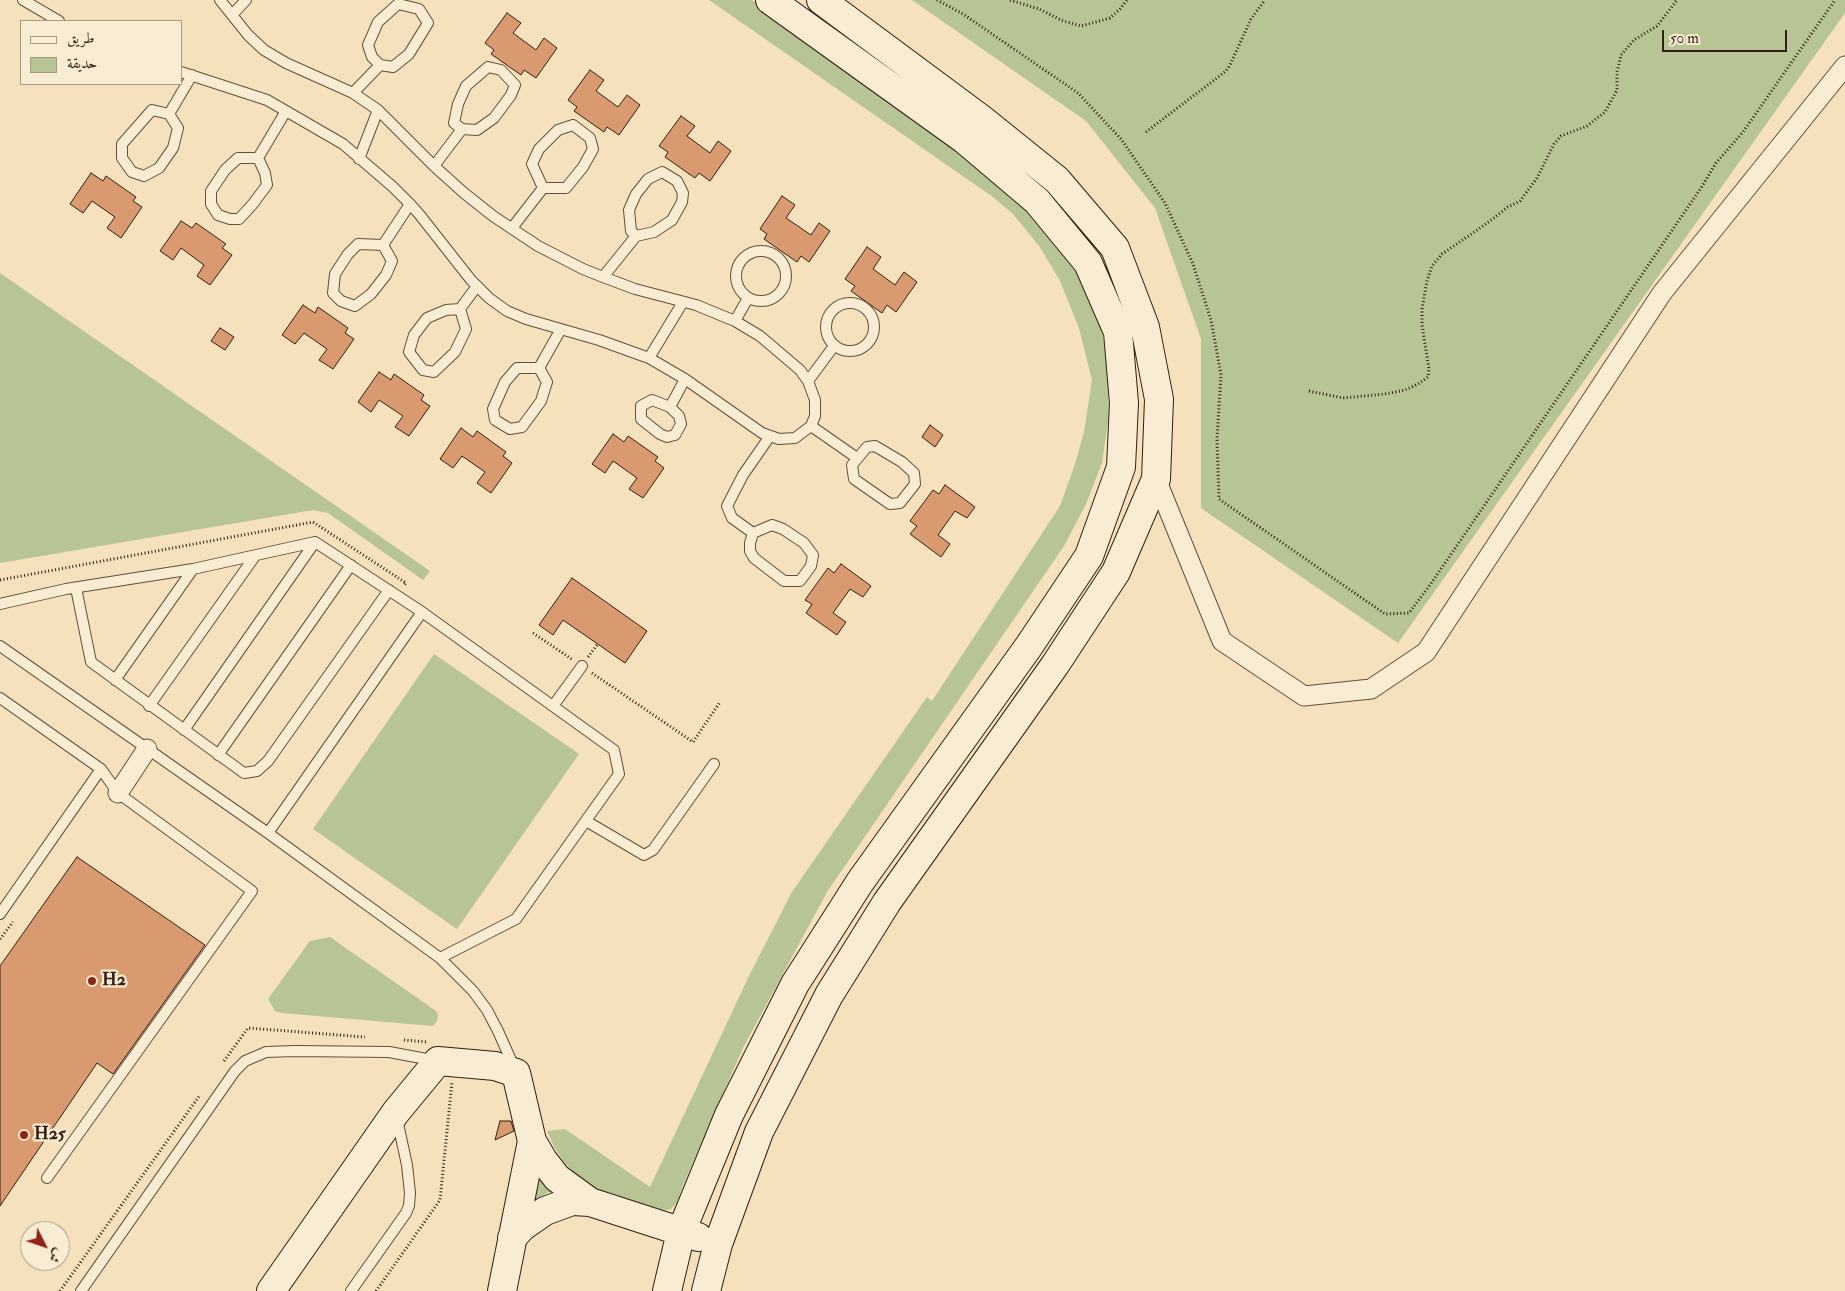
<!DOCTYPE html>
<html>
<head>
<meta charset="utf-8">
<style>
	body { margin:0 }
	#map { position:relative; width:1845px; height:1291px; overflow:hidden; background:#f5e1bb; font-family:"IM FELL Double Pica",Amiri,serif }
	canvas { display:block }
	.legend { position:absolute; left:20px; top:20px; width:162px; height:65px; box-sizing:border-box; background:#f8ecd3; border:1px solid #a89a87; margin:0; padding:6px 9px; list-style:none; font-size:15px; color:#311f14 }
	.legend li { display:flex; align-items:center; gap:10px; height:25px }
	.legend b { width:25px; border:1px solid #a89a87 }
	.north { position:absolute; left:20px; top:1221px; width:50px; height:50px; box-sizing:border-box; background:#f8ecd3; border:1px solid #a89a87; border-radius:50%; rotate:131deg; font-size:14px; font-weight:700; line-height:20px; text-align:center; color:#311f14 }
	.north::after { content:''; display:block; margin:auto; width:18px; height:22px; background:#8f2418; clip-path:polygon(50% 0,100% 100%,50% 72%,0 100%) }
	.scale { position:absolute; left:1662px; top:30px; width:125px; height:22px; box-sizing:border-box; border:2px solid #311f14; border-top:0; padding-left:6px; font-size:15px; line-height:18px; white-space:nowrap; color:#311f14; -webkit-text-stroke:4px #f8ecd3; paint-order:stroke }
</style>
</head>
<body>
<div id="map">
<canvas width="1845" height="1291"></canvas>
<ul class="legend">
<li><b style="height:6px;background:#f8ecd3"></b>طريق</li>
<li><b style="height:14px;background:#b7c493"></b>حديقة</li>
</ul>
<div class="north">ش</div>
<div class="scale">50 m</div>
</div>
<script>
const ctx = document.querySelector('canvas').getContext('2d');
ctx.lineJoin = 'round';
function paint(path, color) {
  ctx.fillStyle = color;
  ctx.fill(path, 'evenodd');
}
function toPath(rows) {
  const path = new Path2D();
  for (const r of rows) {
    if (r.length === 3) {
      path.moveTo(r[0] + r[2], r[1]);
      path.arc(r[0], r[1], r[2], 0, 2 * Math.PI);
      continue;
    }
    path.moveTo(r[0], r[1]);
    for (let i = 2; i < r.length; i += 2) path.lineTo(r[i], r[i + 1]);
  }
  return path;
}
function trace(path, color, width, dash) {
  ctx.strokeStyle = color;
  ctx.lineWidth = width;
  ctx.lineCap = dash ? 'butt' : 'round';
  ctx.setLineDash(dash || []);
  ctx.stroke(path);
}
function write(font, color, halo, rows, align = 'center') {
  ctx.font = font + ' "IM FELL Double Pica",serif';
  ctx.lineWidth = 4.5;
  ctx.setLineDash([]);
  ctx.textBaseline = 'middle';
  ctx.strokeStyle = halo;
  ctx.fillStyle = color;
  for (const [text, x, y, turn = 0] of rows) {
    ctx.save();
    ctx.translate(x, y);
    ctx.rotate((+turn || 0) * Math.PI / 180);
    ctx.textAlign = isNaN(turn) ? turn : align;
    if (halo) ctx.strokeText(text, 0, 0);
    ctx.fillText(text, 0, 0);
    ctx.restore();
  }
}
paint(toPath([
	[709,0,752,0,934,126,1062,241,1098,311,1107,357,1109,415,1102,463,1086,504,1064,546,827,892,743,1048,683,1185,677,1202,671,1209,664,1211,598,1191,579,1179,564,1162,554,1147,547,1131,565,1129,650,1187,749,976,792,892,927,697,932,701,1060,506,1075,464,1084,432,1092,380,1079,328,1060,281,1040,247,1013,214,993,197],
	[912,0,1845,0,1845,13,1398,643,1201,508,1201,339,1155,208,1086,121],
	[0,273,430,571,423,580,328,513,313,510,0,563],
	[434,654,579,754,457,929,313,829],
	[330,937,436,1011,438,1015,437,1021,433,1026,282,1013,275,1011,268,999,310,941],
	[538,1173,552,1190,531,1203]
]), '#b7c493');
const building = toPath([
	[507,13,521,23,513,33,536,50,544,38,557,48,536,78,524,70,521,75,491,54,494,50,485,43,507,13],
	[590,70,604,80,596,91,618,107,627,95,640,105,619,135,607,127,604,132,574,111,577,107,568,100,590,70],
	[681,116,695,126,687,136,710,153,718,141,731,151,710,181,699,173,695,178,665,157,668,152,659,146,681,116],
	[91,173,103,181,106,176,136,197,133,201,142,207,121,238,107,228,115,217,92,201,83,213,70,204,91,173],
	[782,196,795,205,786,218,811,235,819,223,830,231,809,262,801,256,797,262,764,239,767,234,760,229,782,196],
	[181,221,192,228,196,223,226,244,222,248,232,255,210,285,197,276,204,265,181,248,173,260,160,251,181,221],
	[867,247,881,257,873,269,895,285,904,272,917,282,896,312,887,305,882,313,851,291,855,286,845,279,867,247],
	[303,305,315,313,318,307,348,328,345,333,354,339,333,369,319,360,327,349,304,333,295,344,282,335,303,305],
	[220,328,234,337,225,350,211,341,220,328],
	[379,372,391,380,394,374,424,395,421,400,430,406,409,436,395,427,403,416,379,400,371,412,358,402,379,372],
	[930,425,943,435,935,447,922,437,930,425],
	[461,428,473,437,477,431,506,452,503,456,512,463,491,493,477,483,485,472,462,456,453,468,440,459,461,428],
	[613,434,624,442,628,436,658,457,655,461,664,468,643,498,629,489,637,478,613,461,605,473,592,464,613,434],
	[945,485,975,507,967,518,955,511,938,535,950,544,941,557,910,534,917,526,910,521,933,490,939,494,945,485],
	[841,564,871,586,863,597,850,589,833,613,846,622,837,635,806,613,812,604,805,600,828,568,834,573,841,564],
	[572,578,647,631,625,663,563,620,553,635,539,625,572,578],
	[77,857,205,945,113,1074,97,1063,0,1206,0,966,77,857],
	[500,1121,511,1121,514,1131,495,1140,500,1121]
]);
paint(building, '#da9a6f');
trace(building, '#311f14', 1);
const lane = toPath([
	[23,0,59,21],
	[398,4,419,9,428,23,409,54,393,67,380,65,372,57,368,45,378,22,398,4],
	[232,15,246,0],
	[488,67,501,70,515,85,511,95,494,118,477,130,462,129,454,123,458,104,466,86,488,67],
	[181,72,267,100,343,144,393,187,410,204,419,214,471,280,489,298,507,311,526,319,599,340,649,358,685,379,762,433,779,439,795,438,811,426,815,416,815,400,808,381,800,370,760,336,735,321,696,305,635,289,603,277,583,269,538,246,493,216,464,193,434,166,378,110,353,93,286,63,264,50,248,35,220,0],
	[353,93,380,65],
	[152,110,169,114,178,128,173,148,159,168,144,176,132,172,122,158,122,144,152,110],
	[169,114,192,75],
	[573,125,590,138,593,149,583,167,566,188,543,188,532,164,539,149,558,130,573,125],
	[238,158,258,158,265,173,267,185,252,205,239,219,230,219,218,215,211,204,211,191,225,170,238,158],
	[258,158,286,111],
	[359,159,378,110],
	[434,166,462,129],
	[512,228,543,188],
	[358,244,383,245,392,261,386,275,371,294,355,306,341,301,333,293,335,274,348,254,358,244],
	[383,245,410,204],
	[761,276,25],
	[603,277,636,236,654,232,672,220,682,202,683,193,677,181,662,172,648,179,636,194,629,210,631,231,636,236],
	[850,327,24],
	[460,309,466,329,455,352,434,372,423,370,409,352,414,335,427,318,446,310,460,309],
	[460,309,477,286],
	[735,321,748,298],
	[649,358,683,302],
	[517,368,539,368,547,382,541,401,522,427,510,429,495,420,493,409,505,382,517,368],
	[539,368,561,329],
	[808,381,834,346],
	[670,407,652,400,641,406,641,419,660,434,667,437,675,435,681,424,679,416,670,407,685,379],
	[811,426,857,458],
	[875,446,902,462,914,473,915,484,900,503,890,504,854,479,852,465,867,447,875,446],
	[772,525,783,529,804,543,813,555,811,566,800,581,784,581,754,558,750,551,750,543,753,533,772,525],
	[753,533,732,518,727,506,743,475,770,436],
	[76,588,91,662,244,773,257,771,268,761,389,590],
	[0,604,66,589,193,569,315,542,422,612,268,833],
	[422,612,614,750,619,774,516,919,440,958],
	[0,646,268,833,440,958,473,991,487,1010,498,1031,514,1067],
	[115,680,193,569],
	[0,698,101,769,118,793,252,891,47,1178],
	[149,706,255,556],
	[553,706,582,666],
	[184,730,315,542],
	[218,755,351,565],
	[586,821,644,855,653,850,714,764],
	[0,914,101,769],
	[81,1291,235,1071,245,1061,266,1052,295,1051,389,1052,437,1061],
	[351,1291,406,1213,409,1206,410,1193,407,1165,397,1119]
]);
const street = toPath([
	[1156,479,1222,641,1304,696,1371,689,1426,652,1662,293,1845,66],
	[118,793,147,749]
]);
const secondary = toPath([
	[512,1238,522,1227,545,1211,572,1201,590,1202],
	[271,1291,396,1112,438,1061,495,1066,516,1073,532,1141,543,1160,557,1178,590,1202,698,1237],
	[502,1291,532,1141],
	[667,1291,681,1232,729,1115,795,984,860,882,1029,646,1089,556,1121,467,1124,403,1118,332,1088,263,1037,201,965,140,770,0],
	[706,1291,718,1244,759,1132,829,995,887,902,1055,665,1116,572,1156,479,1159,399,1145,327,1115,248,1057,180,980,118,821,0]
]);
trace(lane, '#62503e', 12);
trace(street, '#62503e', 21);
trace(secondary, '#311f14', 30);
trace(toPath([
	[937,0,963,14,1078,93,1121,139,1165,203,1193,264,1211,320,1221,375,1217,439,1219,499,1385,614,1409,613,1430,585,1701,188,1716,163,1743,132,1835,0],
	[1010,0,1039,9,1063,21,1081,26,1110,18,1120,9,1127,0],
	[1146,132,1226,71,1230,65,1251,19,1265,0],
	[1309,391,1343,398,1385,394,1405,390,1418,384,1428,377,1429,369,1422,325,1422,309,1427,281,1432,266,1442,254,1486,224,1508,207,1520,201,1537,178,1554,144,1561,136,1587,126,1605,112,1617,90,1617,72,1621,55,1634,40,1657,26,1677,0],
	[0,580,313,522,406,583,404,585],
	[533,633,573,660],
	[588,657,597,645],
	[592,673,693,742,720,702],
	[0,939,13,922],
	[404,1040,427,1042],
	[224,1061,248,1028,365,1037],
	[60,1291,200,1095],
	[376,1291,440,1200,452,1082]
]), '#311f14', 3, [1, 2.5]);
trace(lane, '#f8ecd3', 10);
trace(street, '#f8ecd3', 19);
trace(secondary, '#f8ecd3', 28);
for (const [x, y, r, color] of [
	[92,981,5,"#8f2418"],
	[24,1135,5,"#8f2418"]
]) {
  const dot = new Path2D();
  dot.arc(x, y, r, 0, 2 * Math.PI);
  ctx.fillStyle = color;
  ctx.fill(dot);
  trace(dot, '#f8ecd3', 2);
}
write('bold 18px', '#311f14', '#f8ecd3', [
	["H2",102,981],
	["H25",34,1135]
], 'left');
</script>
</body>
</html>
